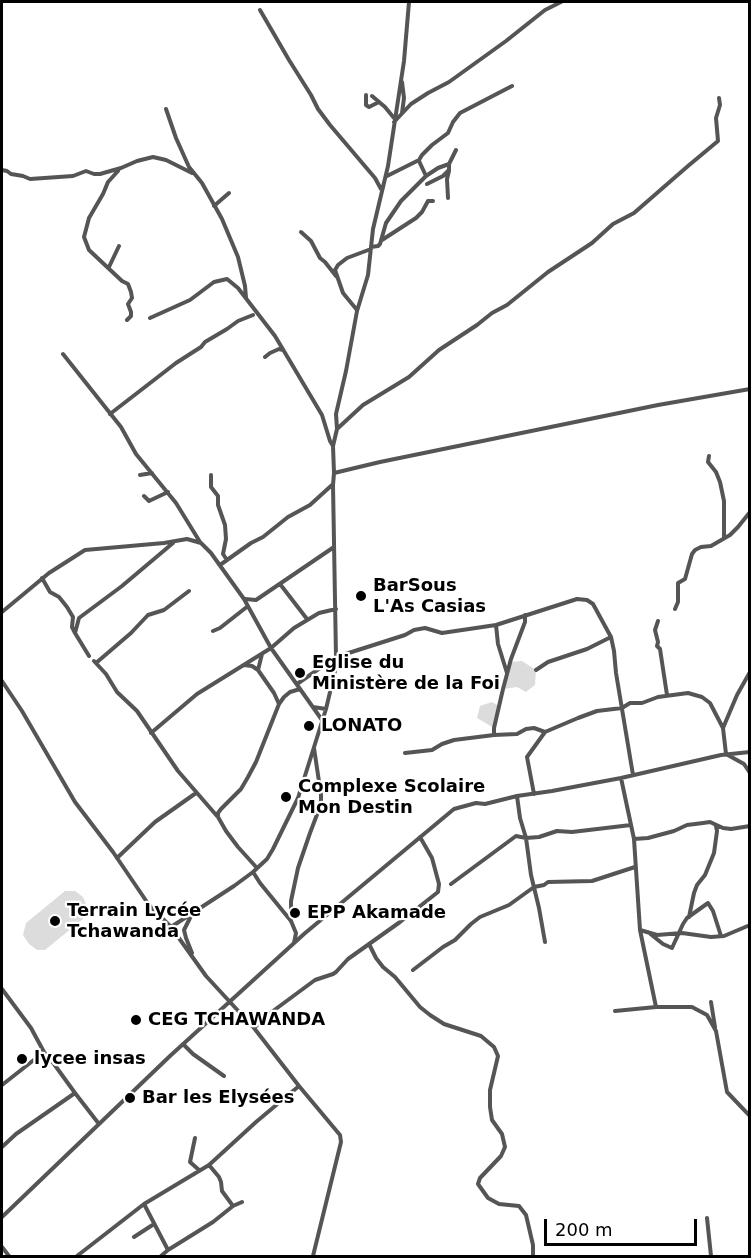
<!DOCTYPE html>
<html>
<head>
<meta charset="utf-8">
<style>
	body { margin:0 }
	#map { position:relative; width:751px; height:1258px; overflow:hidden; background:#fff; font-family:"DejaVu Sans",sans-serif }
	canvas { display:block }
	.frame { position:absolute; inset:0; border:3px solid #000; pointer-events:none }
	.scale { position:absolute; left:544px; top:1219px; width:153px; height:27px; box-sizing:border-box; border:3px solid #000; border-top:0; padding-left:8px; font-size:18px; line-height:21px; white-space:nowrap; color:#000; -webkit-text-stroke:4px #fff; paint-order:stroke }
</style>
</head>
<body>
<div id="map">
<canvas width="751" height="1258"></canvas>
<div class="frame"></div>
<div class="scale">200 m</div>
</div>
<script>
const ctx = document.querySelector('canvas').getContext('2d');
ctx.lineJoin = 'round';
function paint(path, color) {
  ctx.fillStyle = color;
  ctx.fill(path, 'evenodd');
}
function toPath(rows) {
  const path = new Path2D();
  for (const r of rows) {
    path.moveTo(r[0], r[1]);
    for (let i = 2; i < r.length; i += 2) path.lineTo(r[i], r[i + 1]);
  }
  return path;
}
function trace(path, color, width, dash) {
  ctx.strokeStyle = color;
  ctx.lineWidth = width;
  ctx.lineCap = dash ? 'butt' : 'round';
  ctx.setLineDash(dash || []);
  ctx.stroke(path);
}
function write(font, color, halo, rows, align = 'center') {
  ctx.font = font + ' "DejaVu Sans",sans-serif';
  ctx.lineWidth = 4.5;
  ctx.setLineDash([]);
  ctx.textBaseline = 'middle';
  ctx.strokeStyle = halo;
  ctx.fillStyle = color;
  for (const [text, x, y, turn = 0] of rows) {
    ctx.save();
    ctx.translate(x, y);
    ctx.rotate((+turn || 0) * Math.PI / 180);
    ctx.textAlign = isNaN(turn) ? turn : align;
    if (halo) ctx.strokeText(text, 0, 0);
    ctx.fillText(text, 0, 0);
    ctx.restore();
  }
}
paint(toPath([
	[522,661,536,670,535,685,526,692,517,687,503,689,510,662],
	[492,702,499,706,494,728,477,718,480,706],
	[65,891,75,891,83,897,88,909,83,919,45,950,37,950,29,944,23,935,26,923]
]), '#dcdcdc');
trace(toPath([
	[260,10,289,60,311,95,318,109,330,125,375,178,381,189],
	[366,95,366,105,369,107,379,102],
	[372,96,385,107,394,118],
	[166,109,176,138,189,167,202,183,222,219,238,257,245,286,246,298],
	[402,113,404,98,402,82],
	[394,122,411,104,428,93,449,82,506,41,545,10,561,2],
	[419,161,426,176],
	[2,170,7,171,11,174,23,176,30,179,73,176,86,171,94,174,100,174,121,168,137,161,153,157,166,160,192,173],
	[118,171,108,182,103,194,89,218,84,237,89,250,122,281,128,284,131,292,132,298,128,304,131,312,131,316,127,320],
	[387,176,419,160,422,155,432,145,448,133,453,122,460,113,512,86],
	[427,184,443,176,449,170,449,164],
	[448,198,447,179,449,171],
	[214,206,229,193],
	[301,232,311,241,320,258,325,262,336,276],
	[382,240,416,218,422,212,428,201,433,201],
	[371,247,378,246,380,244,386,223,401,201,426,176,438,168,449,164,456,150],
	[109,267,119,246],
	[357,310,343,293,335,270,338,265,347,258,371,249],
	[150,318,190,300,214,282,227,279,238,288,275,336,322,415,330,441,333,446],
	[63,354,121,427,136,454,176,503,200,542],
	[265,357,270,353,279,349,283,350],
	[110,414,176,363,201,347,205,342,227,329,238,321,253,315],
	[337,429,363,405,409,377,439,350,477,325,492,313,507,305,548,272,592,243,613,224,634,213,688,166,718,141,716,118,720,105,719,98],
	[709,456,708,462,716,472,720,482,724,501,724,537],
	[334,473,380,462,658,405,750,389],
	[140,475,152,473],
	[211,475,211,487,218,496,218,505,225,525,226,539,223,554,227,560],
	[144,496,149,501,168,492],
	[220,565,251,543,263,537,288,517,310,505,332,485],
	[42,578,50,592,59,597,67,607,73,617,72,627,75,633],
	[280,584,307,619],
	[245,599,256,600,334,547],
	[675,609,678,602,678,583,685,579,692,554,695,550,701,547,711,546,730,535,738,527,750,512],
	[2,612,49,573,85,550,164,543,187,539,201,543,211,553,244,599,271,648,322,720],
	[658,621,655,630,658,642,657,646,660,649,667,695],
	[496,625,498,644,507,673],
	[213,631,220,628,248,606],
	[262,654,258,670,274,693,279,704],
	[89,656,75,633,79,618,122,586,173,543],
	[94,661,106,674,117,692,137,711,178,771,217,816],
	[96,663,131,633,148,615,164,610,189,591],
	[244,665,252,666,258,670],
	[536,670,548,662,587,649,611,637],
	[750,672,737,695,723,728,726,754,744,764,750,773],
	[2,681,22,711,75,802,113,852,149,905,171,927],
	[297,684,336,657,405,635,414,630,425,628,442,633,496,625,577,599,587,600,593,604,611,637,614,651,616,673,633,775],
	[313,707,326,709],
	[151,733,197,694,271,648,294,628,319,613,336,609],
	[494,735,494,728,503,689,511,659,525,622,525,615],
	[405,753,432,750,442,744,454,740,494,735,517,734,526,729,534,728,545,732,578,718,597,711,622,708,630,703,642,703,658,697,688,693,702,697,710,703,723,728],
	[621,778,634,839,640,930,656,1007],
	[534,794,527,757,545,732],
	[517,796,520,818,526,838,539,837,557,831,572,832,631,825],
	[634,839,648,838,674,831,687,825,703,823,710,822,723,828,731,829,750,826],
	[117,858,155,822,196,793],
	[257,868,238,847,226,831,218,817,218,813,221,809,241,789,248,777,256,762,279,704,284,697,290,692,300,689],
	[253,872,260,883,291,921,296,933,294,943],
	[451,884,516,836,526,838,531,875,539,908,545,942],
	[191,916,184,930,186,938,192,953],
	[689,917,694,893,697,885,705,875,714,853,717,831,716,826],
	[291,921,291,901,298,868,310,833,321,804,321,795,314,748],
	[640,930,657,935,682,933,711,937,724,936,750,925],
	[648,932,663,944,672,948,683,924,687,918,708,903,713,911,721,936],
	[369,944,376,958,383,967,395,977,420,1007,430,1015,444,1024,481,1036,494,1047,498,1056,490,1090,490,1107,492,1120,502,1134,505,1147,501,1156,480,1178,478,1184,488,1198,499,1204,519,1206,526,1215,533,1245,533,1256],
	[413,970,443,947,455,940,471,924,480,917,509,905,534,887,544,885,548,882,592,881,635,867],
	[2,989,31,1028,44,1052,54,1064,75,1093,99,1124],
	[711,1002,715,1027],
	[615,1011,656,1007,692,1007,707,1015,716,1031,727,1092,750,1116],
	[254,1028,269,1014,315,980,333,974,336,972,348,959,400,922,438,892,439,884,432,858,420,837],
	[183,1044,193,1054,224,1076],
	[2,1085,44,1052],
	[195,1138,190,1162,199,1170],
	[2,1147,16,1134,75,1093],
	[209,1165,219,1177,221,1182,222,1191,233,1206],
	[144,1204,168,1250,161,1256],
	[2,1217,170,1056,304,934,454,809,476,803,485,804,517,796,552,791,621,778,721,755,750,752],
	[707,1218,711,1256],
	[134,1237,154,1224],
	[2,1247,9,1256],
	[168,1250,213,1222,233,1206,242,1202],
	[77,1256,144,1204,209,1165,256,1122,299,1086],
	[313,1256,341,1142,340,1135,299,1086,254,1028,206,976,171,927,234,886,253,872,267,859,273,849,298,798,326,709,335,671,336,657,333,485,334,473,333,446,337,429,336,414,346,371,357,311,368,275,373,229,388,166,404,61,409,2]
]), '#555', 4);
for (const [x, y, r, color] of [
	[361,596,6,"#000"],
	[300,673,6,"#000"],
	[309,726,6,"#000"],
	[286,797,6,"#000"],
	[295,913,6,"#000"],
	[55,921,6,"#000"],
	[136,1020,6,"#000"],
	[22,1059,6,"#000"],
	[130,1098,6,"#000"]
]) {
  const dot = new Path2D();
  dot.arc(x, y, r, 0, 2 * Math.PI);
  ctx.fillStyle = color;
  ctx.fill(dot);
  trace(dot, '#fff', 2);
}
write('bold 18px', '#000', '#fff', [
	["BarSous",373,586],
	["L'As Casias",373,607],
	["Eglise du",312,663],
	["Ministère de la Foi",312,684],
	["LONATO",321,726],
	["Complexe Scolaire",298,787],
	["Mon Destin",298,808],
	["Terrain Lycée",67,911],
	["Tchawanda",67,932],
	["EPP Akamade",307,913],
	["CEG TCHAWANDA",148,1020],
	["lycee insas",34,1059],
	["Bar les Elysées",142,1098]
], 'left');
</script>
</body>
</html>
